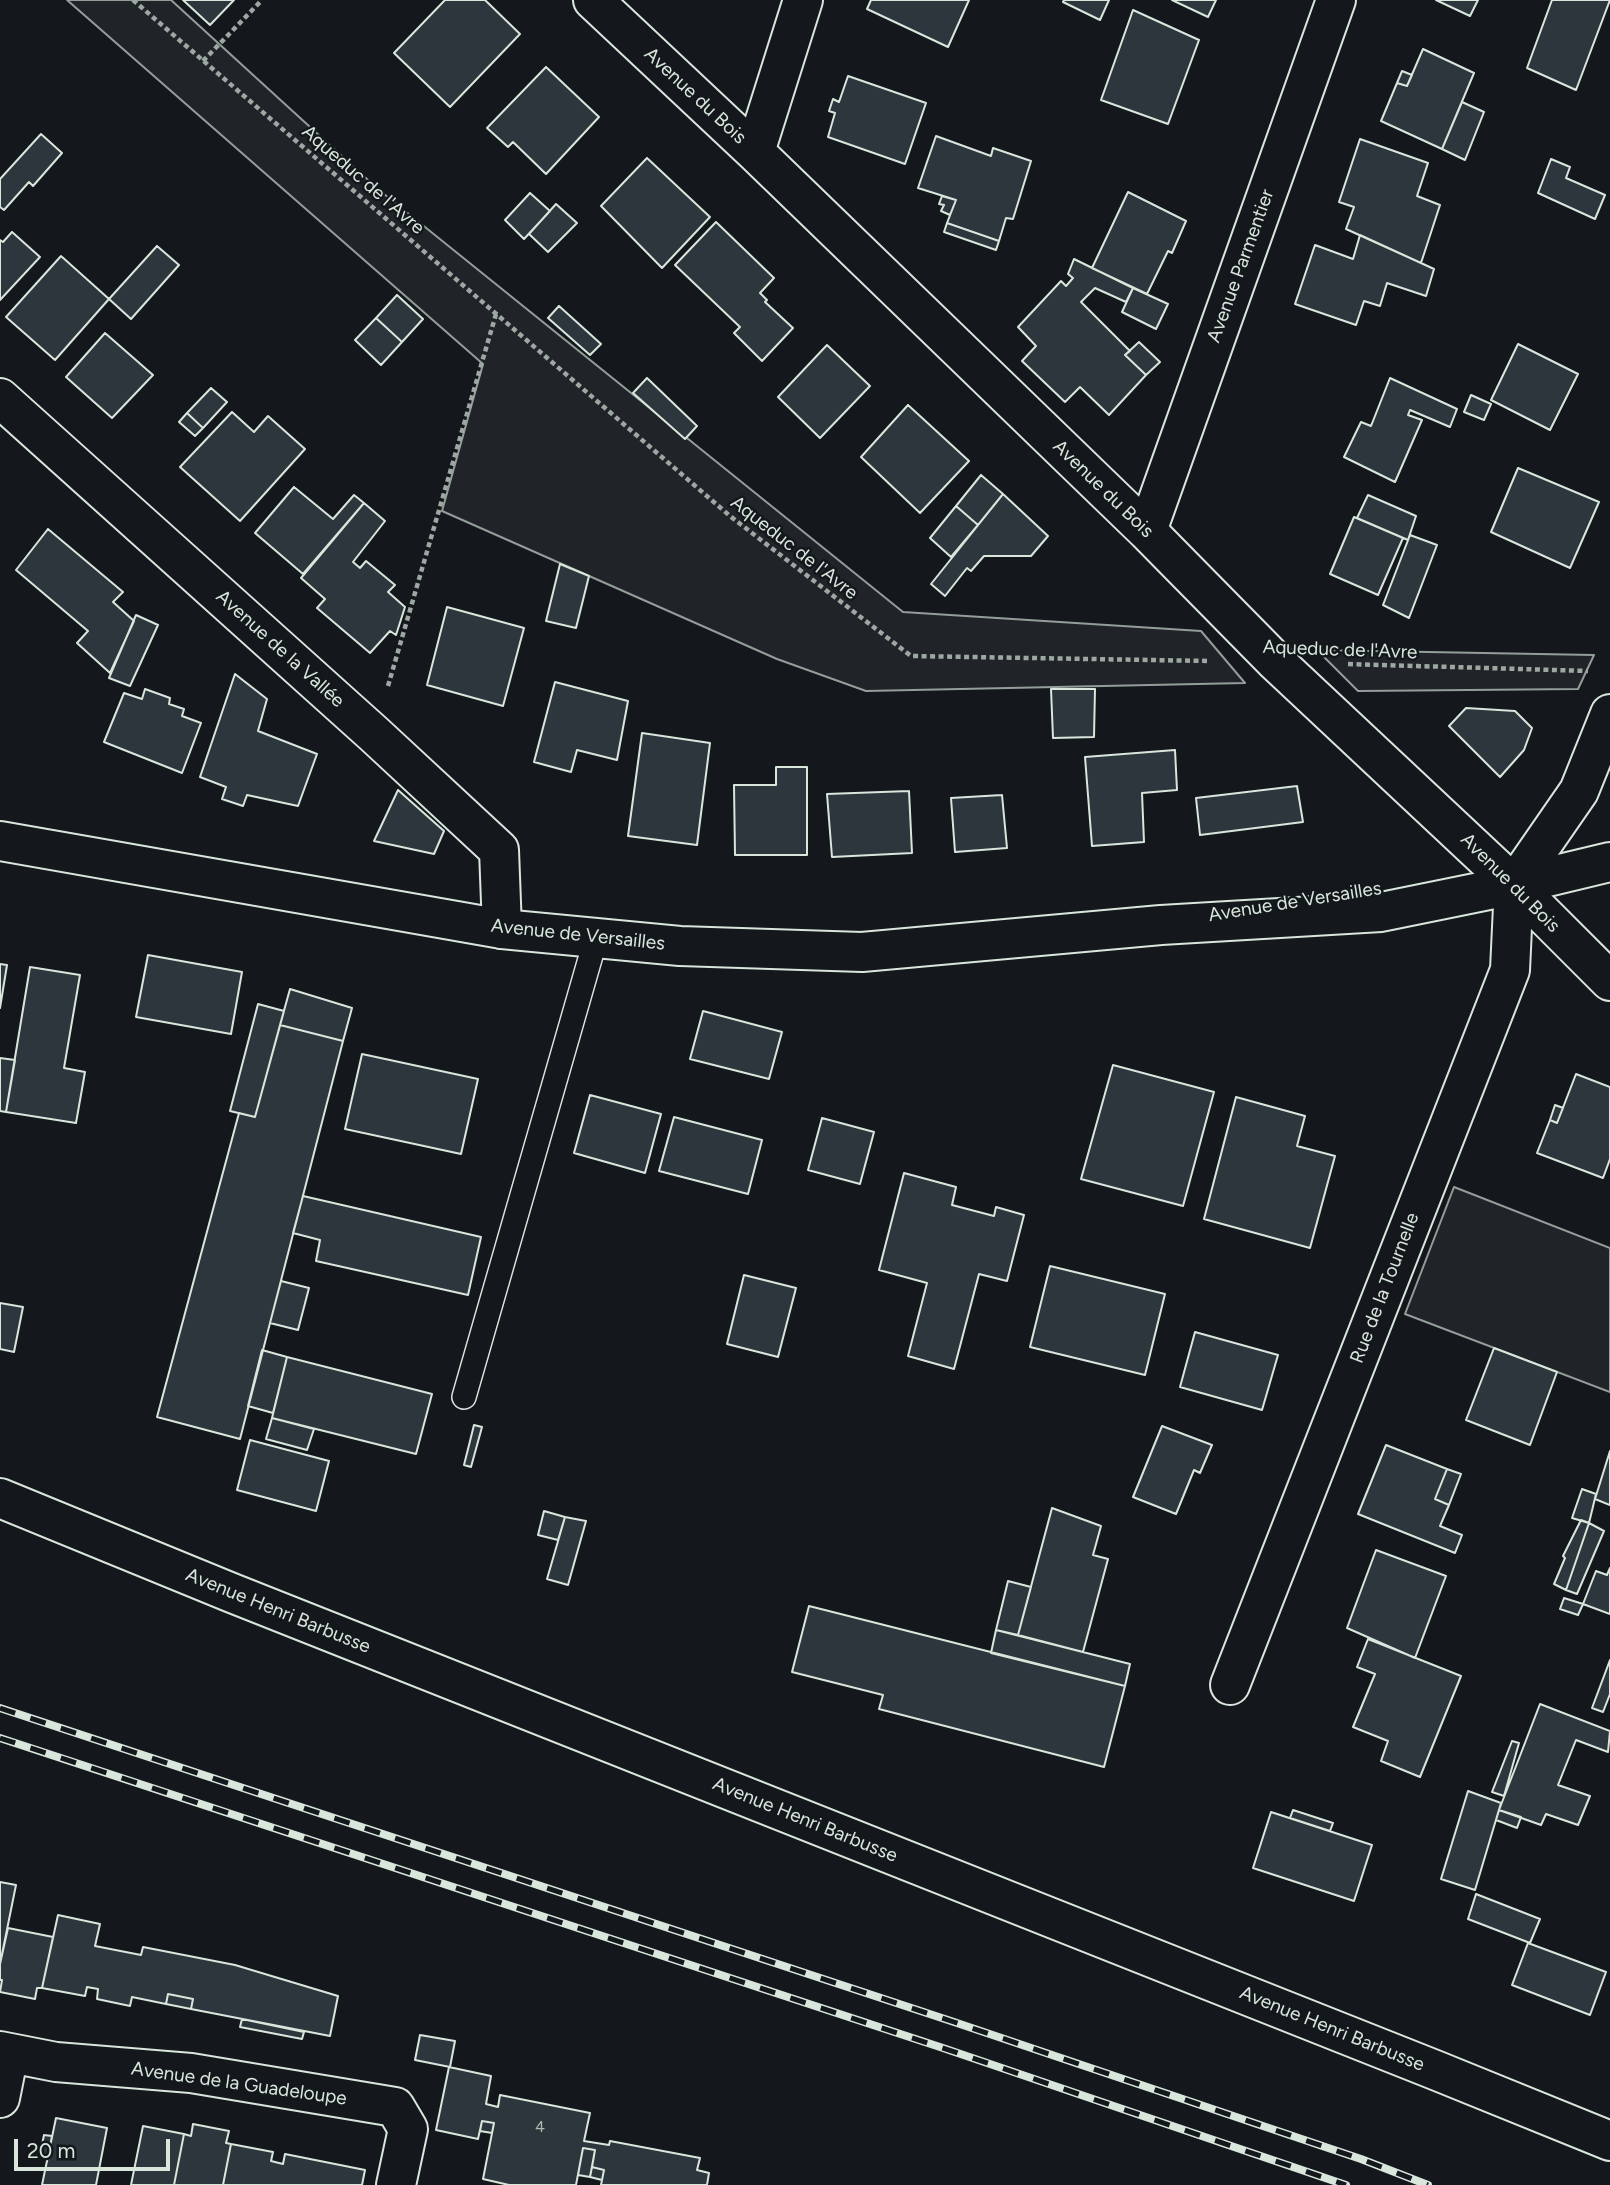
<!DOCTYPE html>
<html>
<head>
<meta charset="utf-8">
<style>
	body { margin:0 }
	#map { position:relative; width:1610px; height:2185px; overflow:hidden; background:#14181c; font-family:Figtree,sans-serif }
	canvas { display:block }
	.scale { position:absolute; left:14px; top:2139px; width:156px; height:32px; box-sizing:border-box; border:4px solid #d8e6dc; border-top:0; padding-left:9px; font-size:21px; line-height:24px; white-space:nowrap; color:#d8e6dc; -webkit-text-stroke:5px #14181c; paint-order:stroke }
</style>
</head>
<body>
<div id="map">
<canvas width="1610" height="2185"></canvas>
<div class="scale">20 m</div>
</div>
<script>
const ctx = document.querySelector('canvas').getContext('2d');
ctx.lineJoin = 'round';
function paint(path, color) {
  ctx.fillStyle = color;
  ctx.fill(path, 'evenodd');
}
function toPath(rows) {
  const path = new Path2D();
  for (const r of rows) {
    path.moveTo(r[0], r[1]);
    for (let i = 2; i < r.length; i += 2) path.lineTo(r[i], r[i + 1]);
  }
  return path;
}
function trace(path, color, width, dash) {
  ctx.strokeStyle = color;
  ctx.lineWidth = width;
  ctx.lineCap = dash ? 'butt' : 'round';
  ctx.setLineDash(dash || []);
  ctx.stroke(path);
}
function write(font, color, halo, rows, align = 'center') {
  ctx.font = font + ' Figtree,sans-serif';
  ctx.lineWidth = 5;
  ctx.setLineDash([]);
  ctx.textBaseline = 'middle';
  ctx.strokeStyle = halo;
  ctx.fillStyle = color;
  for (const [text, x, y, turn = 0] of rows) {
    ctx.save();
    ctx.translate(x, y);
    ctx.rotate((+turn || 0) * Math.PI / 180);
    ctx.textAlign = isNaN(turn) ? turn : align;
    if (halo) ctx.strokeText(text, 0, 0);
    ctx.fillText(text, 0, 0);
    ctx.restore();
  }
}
const green = toPath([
	[67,0,171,0,379,190,903,612,1201,631,1245,683,866,691,777,659,442,511,483,364,67,0],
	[1317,650,1594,655,1578,689,1358,691,1317,650],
	[1454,1187,1610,1248,1610,1392,1405,1314,1454,1187]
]);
paint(green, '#202428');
trace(green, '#939e99', 2);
const building = toPath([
	[183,0,234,0,210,25,183,0],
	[445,0,485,0,520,34,450,107,394,53,445,0],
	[871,0,969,0,948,47,867,9,871,0],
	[1064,0,1109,0,1100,20,1063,2,1064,0],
	[1172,0,1216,0,1208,17,1172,0],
	[1436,0,1478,0,1470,16,1436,0],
	[1552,0,1610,0,1576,90,1527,68,1552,0],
	[1133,10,1199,40,1168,124,1101,100,1133,10],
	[1423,49,1474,73,1442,149,1381,121,1397,83,1407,86,1423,49],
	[546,67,599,117,546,174,513,142,508,147,487,128,546,67],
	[1402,71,1412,75,1407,86,1397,83,1402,71],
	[848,76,926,103,905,164,828,137,835,113,829,111,833,99,839,102,848,76],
	[1462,102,1484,112,1465,160,1442,149,1462,102],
	[41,134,62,153,33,186,29,182,4,210,0,207,0,179,41,134],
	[936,136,991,156,993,148,1031,161,1013,219,1006,218,999,241,947,223,956,200,918,188,936,136],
	[1360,139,1428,163,1417,196,1440,205,1421,263,1346,229,1354,207,1339,202,1360,139],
	[647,158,710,217,662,268,601,206,647,158],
	[1551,159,1570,167,1566,178,1605,195,1595,219,1538,193,1551,159],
	[1128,192,1186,221,1172,253,1168,251,1147,294,1092,268,1128,192],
	[530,193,550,211,524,239,505,220,530,193],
	[942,196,956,200,950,215,941,211,944,205,939,204,942,196],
	[556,204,577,223,548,252,529,234,556,204],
	[716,222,774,278,760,293,767,300,765,302,793,328,762,361,734,333,740,327,675,265,716,222],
	[947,223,999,241,996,250,944,232,947,223],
	[12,232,40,257,0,300,0,240,3,242,12,232],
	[1360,235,1434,269,1426,296,1387,283,1380,306,1364,301,1356,325,1295,304,1315,245,1353,259,1360,235],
	[157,246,179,265,131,319,109,299,157,246],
	[61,256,109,299,55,360,6,317,61,256],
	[1074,259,1133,288,1126,302,1095,288,1081,302,1130,351,1125,355,1146,375,1109,415,1080,387,1065,402,1022,361,1036,346,1018,327,1061,281,1066,286,1073,278,1068,274,1074,259],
	[1133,288,1168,304,1156,329,1122,312,1133,288],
	[397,295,423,319,402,342,376,318,397,295],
	[559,306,601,344,590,355,548,318,559,306],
	[376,318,402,342,381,365,355,340,376,318],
	[105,333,153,375,112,418,66,377,105,333],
	[1139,342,1160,362,1146,375,1125,355,1139,342],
	[1518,344,1578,374,1550,430,1491,400,1518,344],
	[827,345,870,386,820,438,778,397,827,345],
	[647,378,697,426,685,439,633,393,647,378],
	[1390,378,1457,409,1450,427,1410,410,1408,415,1422,420,1395,482,1344,457,1361,422,1371,426,1390,378],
	[211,388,227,402,203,428,187,413,211,388],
	[1471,395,1491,404,1484,420,1464,412,1471,395],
	[908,405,969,461,920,513,861,457,908,405],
	[232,412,254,432,268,416,305,449,240,521,180,467,232,412],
	[187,413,203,428,195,436,179,422,187,413],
	[1518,468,1599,502,1570,568,1491,532,1518,468],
	[981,475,1003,494,978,525,956,506,981,475],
	[294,487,333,519,354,495,364,503,303,574,255,533,294,487],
	[1003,494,1048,536,1031,556,984,556,971,571,967,568,945,596,931,584,1003,494],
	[1368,495,1416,516,1408,540,1357,518,1368,495],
	[364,503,385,521,353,562,360,568,366,561,395,585,388,592,405,607,396,635,390,631,370,653,317,608,325,599,301,578,364,503],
	[956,506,978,525,951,557,930,538,956,506],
	[1354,517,1403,538,1378,595,1330,574,1354,517],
	[48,529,123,592,113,602,134,621,110,673,77,643,88,631,16,570,48,529],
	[1410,535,1437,545,1409,618,1383,605,1410,535],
	[560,564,589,576,576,628,546,621,560,564],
	[447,607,524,628,503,706,427,685,447,607],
	[136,615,158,625,130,686,109,678,136,615],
	[235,674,267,699,258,731,317,754,298,806,247,795,243,806,222,799,226,787,200,777,235,674],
	[555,682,628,701,617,760,577,750,571,772,534,762,555,682],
	[145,689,170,698,169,704,184,709,182,716,201,723,182,773,104,742,124,693,142,699,145,689],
	[1051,689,1095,689,1094,737,1053,738,1051,689],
	[1466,708,1515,711,1532,728,1524,750,1500,777,1449,726,1466,708],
	[642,733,710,743,697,845,628,836,642,733],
	[1175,750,1177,790,1142,793,1144,842,1092,846,1085,757,1175,750],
	[776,767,807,767,807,855,735,855,734,785,776,785,776,767],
	[1297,786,1303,822,1200,835,1196,798,1297,786],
	[398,790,444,831,434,854,374,841,398,790],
	[909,791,912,853,832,857,827,794,909,791],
	[1002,795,1007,848,955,852,951,798,1002,795],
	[148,955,242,972,231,1034,136,1017,148,955],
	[0,964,7,965,0,1008,0,964],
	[30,967,80,975,64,1068,85,1072,76,1123,6,1112,30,967],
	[290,989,352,1008,343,1041,280,1025,290,989],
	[258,1004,284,1011,255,1117,230,1111,258,1004],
	[703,1011,782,1032,769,1079,690,1059,703,1011],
	[280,1025,343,1041,240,1439,157,1417,239,1113,255,1117,280,1025],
	[362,1054,478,1079,461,1154,345,1129,362,1054],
	[0,1058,15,1060,6,1112,0,1111,0,1058],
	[1113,1065,1214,1092,1183,1206,1081,1179,1113,1065],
	[1576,1074,1610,1087,1610,1159,1603,1178,1537,1153,1550,1120,1557,1123,1576,1074],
	[590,1095,661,1114,645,1173,574,1153,590,1095],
	[1236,1097,1305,1116,1297,1146,1335,1156,1310,1248,1204,1219,1236,1097],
	[1555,1105,1563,1108,1557,1123,1550,1120,1555,1105],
	[674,1117,762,1140,748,1194,659,1171,674,1117],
	[822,1118,874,1132,860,1184,808,1170,822,1118],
	[904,1173,956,1187,952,1205,994,1216,996,1207,1024,1215,1007,1281,979,1274,954,1369,908,1356,927,1283,879,1270,904,1173],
	[303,1196,481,1237,468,1295,316,1261,320,1240,293,1233,303,1196],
	[1050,1266,1165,1294,1145,1375,1030,1347,1050,1266],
	[744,1275,796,1288,778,1357,727,1344,744,1275],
	[281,1281,309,1288,298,1330,270,1323,281,1281],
	[0,1303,23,1307,14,1352,0,1349,0,1303],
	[1195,1332,1278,1355,1262,1410,1180,1387,1195,1332],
	[1494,1348,1557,1372,1530,1445,1466,1420,1494,1348],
	[262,1350,287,1357,273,1413,248,1406,262,1350],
	[287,1357,432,1394,416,1454,272,1418,287,1357],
	[272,1418,314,1429,307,1450,266,1439,272,1418],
	[474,1425,482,1427,471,1467,464,1465,474,1425],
	[1162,1426,1212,1445,1200,1473,1194,1470,1176,1514,1133,1497,1162,1426],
	[250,1440,329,1461,316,1511,237,1490,250,1440],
	[1386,1445,1447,1469,1435,1499,1449,1505,1440,1526,1462,1535,1455,1553,1358,1514,1386,1445],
	[1610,1451,1610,1505,1595,1499,1610,1451],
	[1447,1469,1461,1474,1449,1505,1435,1499,1447,1469],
	[1582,1489,1596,1494,1589,1523,1572,1518,1582,1489],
	[1052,1508,1101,1526,1093,1555,1108,1559,1083,1652,1018,1635,1052,1508],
	[544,1511,565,1517,558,1540,538,1535,544,1511],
	[565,1517,586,1521,568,1585,547,1579,565,1517],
	[1581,1520,1589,1523,1566,1590,1554,1584,1565,1558,1563,1556,1581,1520],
	[1589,1523,1604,1531,1577,1594,1566,1590,1589,1523],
	[1376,1550,1446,1576,1415,1658,1347,1628,1376,1550],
	[1610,1568,1610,1614,1583,1604,1596,1571,1607,1575,1610,1568],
	[1008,1581,1031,1587,1018,1635,996,1630,1008,1581],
	[1564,1598,1583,1604,1578,1615,1560,1609,1564,1598],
	[809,1606,1125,1686,1104,1767,879,1709,883,1695,792,1672,809,1606],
	[996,1630,1130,1664,1125,1686,991,1653,996,1630],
	[1368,1639,1461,1676,1420,1777,1381,1761,1388,1741,1353,1727,1375,1674,1357,1667,1368,1639],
	[1610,1660,1610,1694,1603,1712,1592,1708,1610,1660],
	[1540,1704,1610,1731,1608,1752,1576,1740,1558,1785,1590,1796,1578,1825,1546,1814,1541,1825,1499,1810,1540,1704],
	[1512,1741,1519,1743,1504,1796,1492,1792,1512,1741],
	[1468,1791,1501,1803,1475,1890,1441,1879,1468,1791],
	[1293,1810,1333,1823,1330,1831,1290,1818,1293,1810],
	[1499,1810,1521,1817,1517,1828,1496,1820,1499,1810],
	[1271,1812,1372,1845,1354,1901,1253,1868,1271,1812],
	[0,1882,16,1885,0,1964,0,1882],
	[1476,1894,1540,1919,1530,1943,1468,1919,1476,1894],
	[58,1915,100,1924,95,1946,141,1955,143,1947,235,1965,338,1996,330,2036,191,2009,193,1999,168,1994,166,2004,132,1997,130,2006,97,1999,98,1989,87,1987,85,1996,42,1988,58,1915],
	[8,1928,53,1937,42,1988,37,1988,35,1999,0,1992,2,1980,0,1980,0,1964,8,1928],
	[1528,1943,1606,1972,1590,2015,1512,1985,1528,1943],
	[168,1994,193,1999,191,2009,166,2004,168,1994],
	[242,2019,304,2032,302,2039,240,2027,242,2019],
	[420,2035,455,2041,450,2067,415,2060,420,2035],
	[449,2067,491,2076,486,2104,498,2107,500,2095,590,2113,584,2141,609,2145,610,2141,700,2158,697,2170,709,2173,707,2185,601,2185,604,2170,592,2167,595,2150,583,2148,576,2185,509,2185,483,2179,494,2123,482,2121,478,2139,436,2130,449,2067],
	[56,2118,107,2128,96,2185,42,2185,56,2118],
	[482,2121,494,2123,492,2133,480,2131,482,2121],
	[193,2124,229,2131,226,2143,231,2144,223,2185,174,2185,184,2134,191,2136,193,2124],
	[143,2126,184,2134,174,2185,131,2185,143,2126],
	[44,2135,52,2136,48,2157,40,2155,44,2135],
	[231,2144,273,2152,271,2161,283,2164,285,2154,365,2170,362,2185,223,2185,231,2144],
	[583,2148,595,2150,590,2177,578,2175,583,2148],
	[592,2167,604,2170,602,2180,590,2177,592,2167]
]);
paint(building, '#2c363c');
trace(building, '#d8e6dc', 2);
const lane = toPath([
	[464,1397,596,938]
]);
const street = toPath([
	[593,0,755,152,1147,531,1276,662,1514,885,1610,981],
	[755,152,803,0],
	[0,398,374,734,499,850,502,929],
	[1147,531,1336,0],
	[1514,885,1579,791,1610,714],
	[1230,1685,1510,970,1514,885],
	[0,2051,56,2062,191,2073,395,2107,408,2129,396,2185],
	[0,2098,9,2053]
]);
const secondary = toPath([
	[0,841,502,929,680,946,862,952,1161,925,1381,912,1514,885,1610,862]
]);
const primary = toPath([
	[0,1498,232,1593,1435,2070,1610,2141]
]);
trace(lane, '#d8e6dc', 26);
trace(street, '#d8e6dc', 42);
trace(secondary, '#d8e6dc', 42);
trace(primary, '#d8e6dc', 42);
trace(toPath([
	[133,0,730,516,911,656,1210,661],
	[203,61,262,0],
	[1348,664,1588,671],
	[388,686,496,314]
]), '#9da8a2', 4.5, [5, 3.5]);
trace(lane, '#14181c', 23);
trace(street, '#14181c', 38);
trace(secondary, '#14181c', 38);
trace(primary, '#14181c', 38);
const rail = toPath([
	[0,1708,954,2022,1361,2159,1428,2185],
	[0,1738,943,2048,1346,2185]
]);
trace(rail, '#d8e6dc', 8);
trace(rail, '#14181c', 5, [16]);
write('16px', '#adbab4', null, [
	["4",540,2127]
]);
write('19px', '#d8e6dc', '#14181c', [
	["Avenue du Bois",695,96,43],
	["Aqueduc de l'Avre",363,180,41],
	["Avenue Parmentier",1241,266,-70],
	["Avenue du Bois",1103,489,44],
	["Aqueduc de l'Avre",794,548,38],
	["Avenue de la Vallée",280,649,42],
	["Aqueduc de l'Avre",1340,650,2],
	["Avenue du Bois",1510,883,45],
	["Avenue de Versailles",1295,902,-9],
	["Avenue de Versailles",578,935,6],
	["Rue de la Tournelle",1385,1288,-69],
	["Avenue Henri Barbusse",278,1611,22],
	["Avenue Henri Barbusse",805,1820,22],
	["Avenue Henri Barbusse",1332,2029,22],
	["Avenue de la Guadeloupe",239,2084,8]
]);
</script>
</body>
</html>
